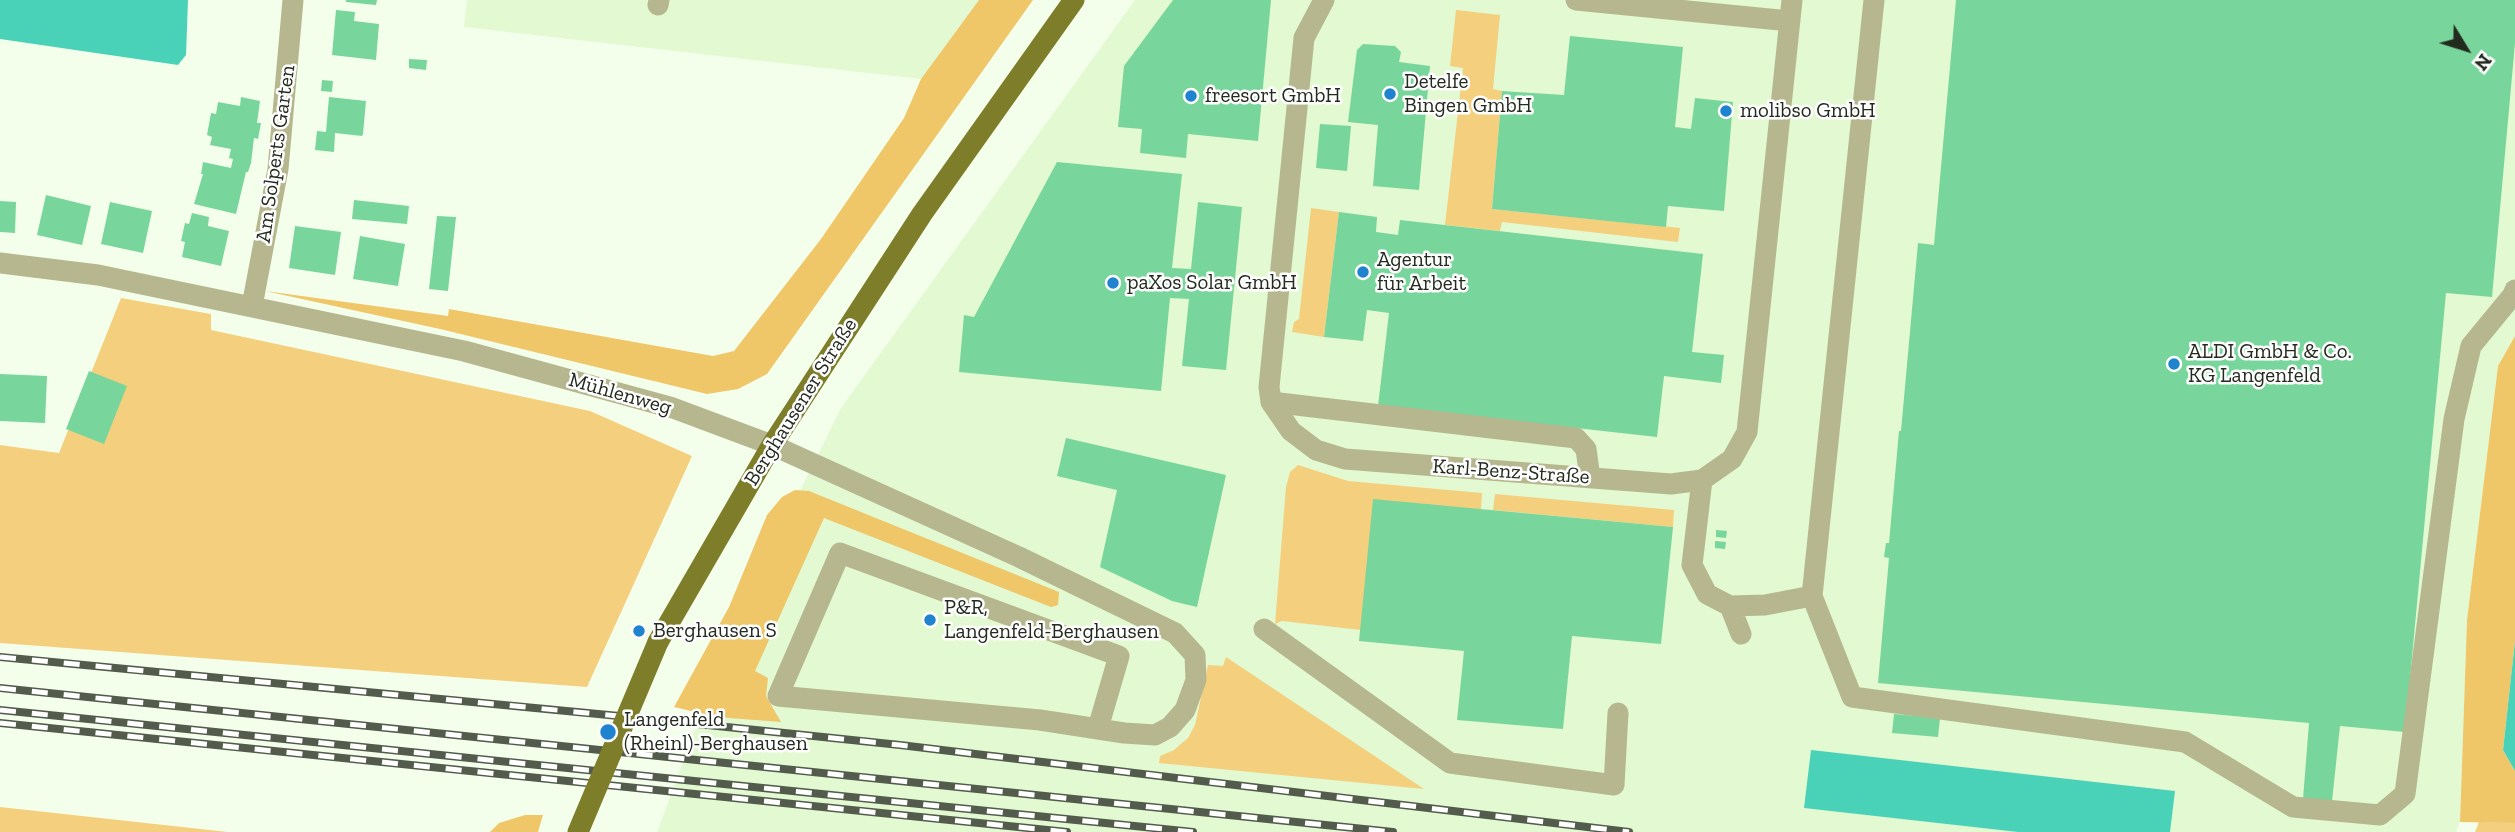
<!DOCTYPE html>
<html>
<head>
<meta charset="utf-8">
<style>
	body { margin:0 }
	#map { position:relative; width:2515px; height:832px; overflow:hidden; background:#f4ffeb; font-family:"Zilla Slab",serif }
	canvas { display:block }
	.north { position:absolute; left:2431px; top:14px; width:70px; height:70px; -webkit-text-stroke:5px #fff; paint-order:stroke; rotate:128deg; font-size:19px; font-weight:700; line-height:28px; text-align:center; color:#232a1e }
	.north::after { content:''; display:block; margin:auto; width:24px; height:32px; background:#232a1e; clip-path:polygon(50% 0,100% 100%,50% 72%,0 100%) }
</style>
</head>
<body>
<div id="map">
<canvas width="2515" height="832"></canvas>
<div class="north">N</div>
</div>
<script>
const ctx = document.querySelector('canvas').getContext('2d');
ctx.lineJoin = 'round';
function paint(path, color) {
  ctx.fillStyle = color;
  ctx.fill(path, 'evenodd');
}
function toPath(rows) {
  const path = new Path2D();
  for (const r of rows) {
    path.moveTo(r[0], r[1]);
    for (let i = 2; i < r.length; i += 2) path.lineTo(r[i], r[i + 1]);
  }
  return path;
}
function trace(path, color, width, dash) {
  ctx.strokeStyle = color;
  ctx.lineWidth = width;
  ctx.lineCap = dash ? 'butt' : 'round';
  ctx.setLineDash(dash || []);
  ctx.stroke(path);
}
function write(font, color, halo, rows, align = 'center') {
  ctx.font = font + ' "Zilla Slab",serif';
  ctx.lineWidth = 5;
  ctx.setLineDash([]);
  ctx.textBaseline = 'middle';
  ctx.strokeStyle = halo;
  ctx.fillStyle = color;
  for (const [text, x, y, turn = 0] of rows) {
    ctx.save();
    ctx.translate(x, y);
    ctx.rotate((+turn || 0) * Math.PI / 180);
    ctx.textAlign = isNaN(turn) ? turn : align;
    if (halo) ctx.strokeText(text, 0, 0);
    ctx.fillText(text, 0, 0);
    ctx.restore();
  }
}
paint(toPath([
	[467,0,979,0,921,79,464,27],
	[1135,0,2515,0,2515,336,2498,366,2467,620,2460,822,2456,832,657,832,735,622,841,408]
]), '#e2f9d1');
paint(toPath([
	[1456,10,1500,15,1493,89,1502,91,1492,209,1680,228,1678,242,1502,222,1500,231,1445,225,1463,68,1450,66],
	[1311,208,1339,212,1324,337,1292,332,1294,322,1299,319],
	[121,298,211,314,211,330,590,411,692,456,587,687,0,643,0,445,59,453],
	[1298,465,1348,481,1482,493,1481,509,1361,630,1282,621,1275,624,1286,487,1290,472],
	[1495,494,1674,510,1673,527,1493,510],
	[1226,657,1424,789,1159,763,1160,756,1174,750,1188,738,1195,725,1208,665,1223,666],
	[0,807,228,832,0,832],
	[2479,822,2515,823,2515,832,2475,832]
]), '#f4d07e');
paint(toPath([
	[979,0,1033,0,767,374,738,389,707,394,440,329,265,291,448,316,449,309,713,356,734,351,821,239,904,118,921,79],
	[2515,336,2515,641,2503,750,2515,771,2515,823,2460,822,2467,620,2498,366],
	[795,490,809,491,1059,592,1058,605,1051,607,824,518,755,671,768,678,766,696,781,722,716,717,674,707,729,607,767,515,782,497],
	[525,815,543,815,538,832,490,832,499,823]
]), '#efc668');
paint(toPath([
	[0,0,188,0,186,55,178,65,0,39],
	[2515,641,2515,771,2503,750],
	[1811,750,2175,791,2170,832,2018,832,1804,808]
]), '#4ad2b9');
paint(toPath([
	[346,0,377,0,376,5,346,2],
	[1173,0,1271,0,1258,141,1188,134,1186,158,1140,153,1142,129,1118,127,1124,66],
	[1956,0,2515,0,2515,43,2492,297,2446,293,2405,732,2340,726,2332,801,2303,799,2309,723,1878,683,1889,558,1884,557,1886,543,1889,543,1899,431,1901,431,1918,243,1934,245],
	[336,10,355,12,354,21,379,24,376,60,332,55],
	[1570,36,1683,47,1675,127,1691,129,1695,98,1733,102,1724,211,1668,206,1666,227,1492,209,1502,91,1564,95],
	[1363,44,1395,46,1401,52,1399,62,1430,66,1419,190,1373,186,1378,125,1348,122,1357,50],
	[409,59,427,60,426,70,409,68],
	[322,80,333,81,332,92,321,91],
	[241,97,260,101,257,123,261,123,258,139,254,138,251,163,248,172,246,172,236,214,194,204,203,174,201,174,203,162,231,168,233,159,229,158,231,149,210,145,212,137,207,135,211,113,216,114,218,102,240,106],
	[329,97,366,101,363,134,362,136,335,133,334,152,315,150,317,131,326,132],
	[1320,124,1351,126,1347,171,1316,168],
	[1057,162,1182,174,1172,268,1191,269,1198,202,1242,207,1226,370,1182,366,1189,299,1170,298,1161,391,959,372,964,315,974,317],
	[46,195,91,206,82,245,37,235],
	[354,200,409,206,407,224,352,219],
	[0,201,16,202,15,233,0,232],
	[110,202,152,211,143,253,101,244],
	[1339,212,1377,217,1376,232,1398,235,1400,220,1703,254,1692,352,1724,355,1721,383,1664,376,1657,437,1378,406,1389,313,1367,310,1363,341,1324,337],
	[192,213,209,217,208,226,229,231,221,266,182,257,185,242,181,241,185,223,189,224],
	[437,216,456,217,448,291,429,289],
	[295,226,341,232,335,275,289,268],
	[360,236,405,244,398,286,353,279],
	[89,371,127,386,104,444,66,429],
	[0,374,47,376,45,423,0,421],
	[1066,438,1226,475,1197,607,1172,601,1100,567,1117,490,1057,476],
	[1373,499,1673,527,1661,644,1572,636,1563,729,1457,720,1464,651,1359,641],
	[1716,530,1727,531,1726,538,1716,537],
	[1715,541,1726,542,1725,549,1715,548],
	[1894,714,1940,718,1938,737,1892,733]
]), '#78d59b');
trace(toPath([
	[1324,0,1304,38,1269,387,1271,402,1291,431,1316,450,1345,459,1671,484,1702,480,1732,459,1747,432,1792,0],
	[1576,0,1790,21],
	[1874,0,1812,596,1852,697,2185,742,2293,807,2380,815,2405,794,2454,419,2471,346,2513,295,2515,290],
	[658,5,659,0],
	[0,263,98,275,464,351,673,408,772,445,1019,557,1175,633,1195,655,1196,680,1185,710,1170,727,1155,735,1124,733,1040,720,778,696,840,553,1119,656,1098,728],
	[252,306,278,169,293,0],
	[1271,402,1576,438,1586,449,1590,478],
	[1702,480,1692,565,1707,594,1730,606,1765,605,1812,596],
	[1730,606,1741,634],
	[1264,629,1450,763,1614,785,1618,713]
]), '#b6b78f', 21);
trace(toPath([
	[658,642,772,445,922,214,1074,0]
]), '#7d7d2a', 21);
const rail = toPath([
	[0,657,640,718,900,745,1629,832],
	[0,688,1393,832],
	[0,710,1193,832],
	[0,723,1067,832]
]);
trace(rail, '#535b4d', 8);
trace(rail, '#fff', 5, [16]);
trace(toPath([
	[578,832,658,642]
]), '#7d7d2a', 21);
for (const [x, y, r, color] of [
	[1390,94,7,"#2083cf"],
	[1191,96,7,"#2083cf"],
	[1726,111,7,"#2083cf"],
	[1363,272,7,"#2083cf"],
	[1113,283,7,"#2083cf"],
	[2174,364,7,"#2083cf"],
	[930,620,7,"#2083cf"],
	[639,631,7,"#2083cf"],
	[608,732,9,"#2083cf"]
]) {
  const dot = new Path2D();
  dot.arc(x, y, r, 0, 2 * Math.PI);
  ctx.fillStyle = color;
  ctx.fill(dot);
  trace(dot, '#fff', 2.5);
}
write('21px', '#232a1e', '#fff', [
	["Detelfe",1404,82],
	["Bingen GmbH",1404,106],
	["freesort GmbH",1205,96],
	["molibso GmbH",1740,111],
	["Agentur",1377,260],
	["für Arbeit",1377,284],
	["paXos Solar GmbH",1127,283],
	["ALDI GmbH & Co.",2188,352],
	["KG Langenfeld",2188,376],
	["P&R,",944,608],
	["Langenfeld-Berghausen",944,632],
	["Berghausen S",653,631],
	["Langenfeld",624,720],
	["(Rheinl)-Berghausen",624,744]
], 'left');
write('21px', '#232a1e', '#fff', [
	["Am Solperts Garten",276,154,-82],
	["Mühlenweg",620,394,16],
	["Berghausener Straße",801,402,-58],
	["Karl-Benz-Straße",1511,472,4]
]);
</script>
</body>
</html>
